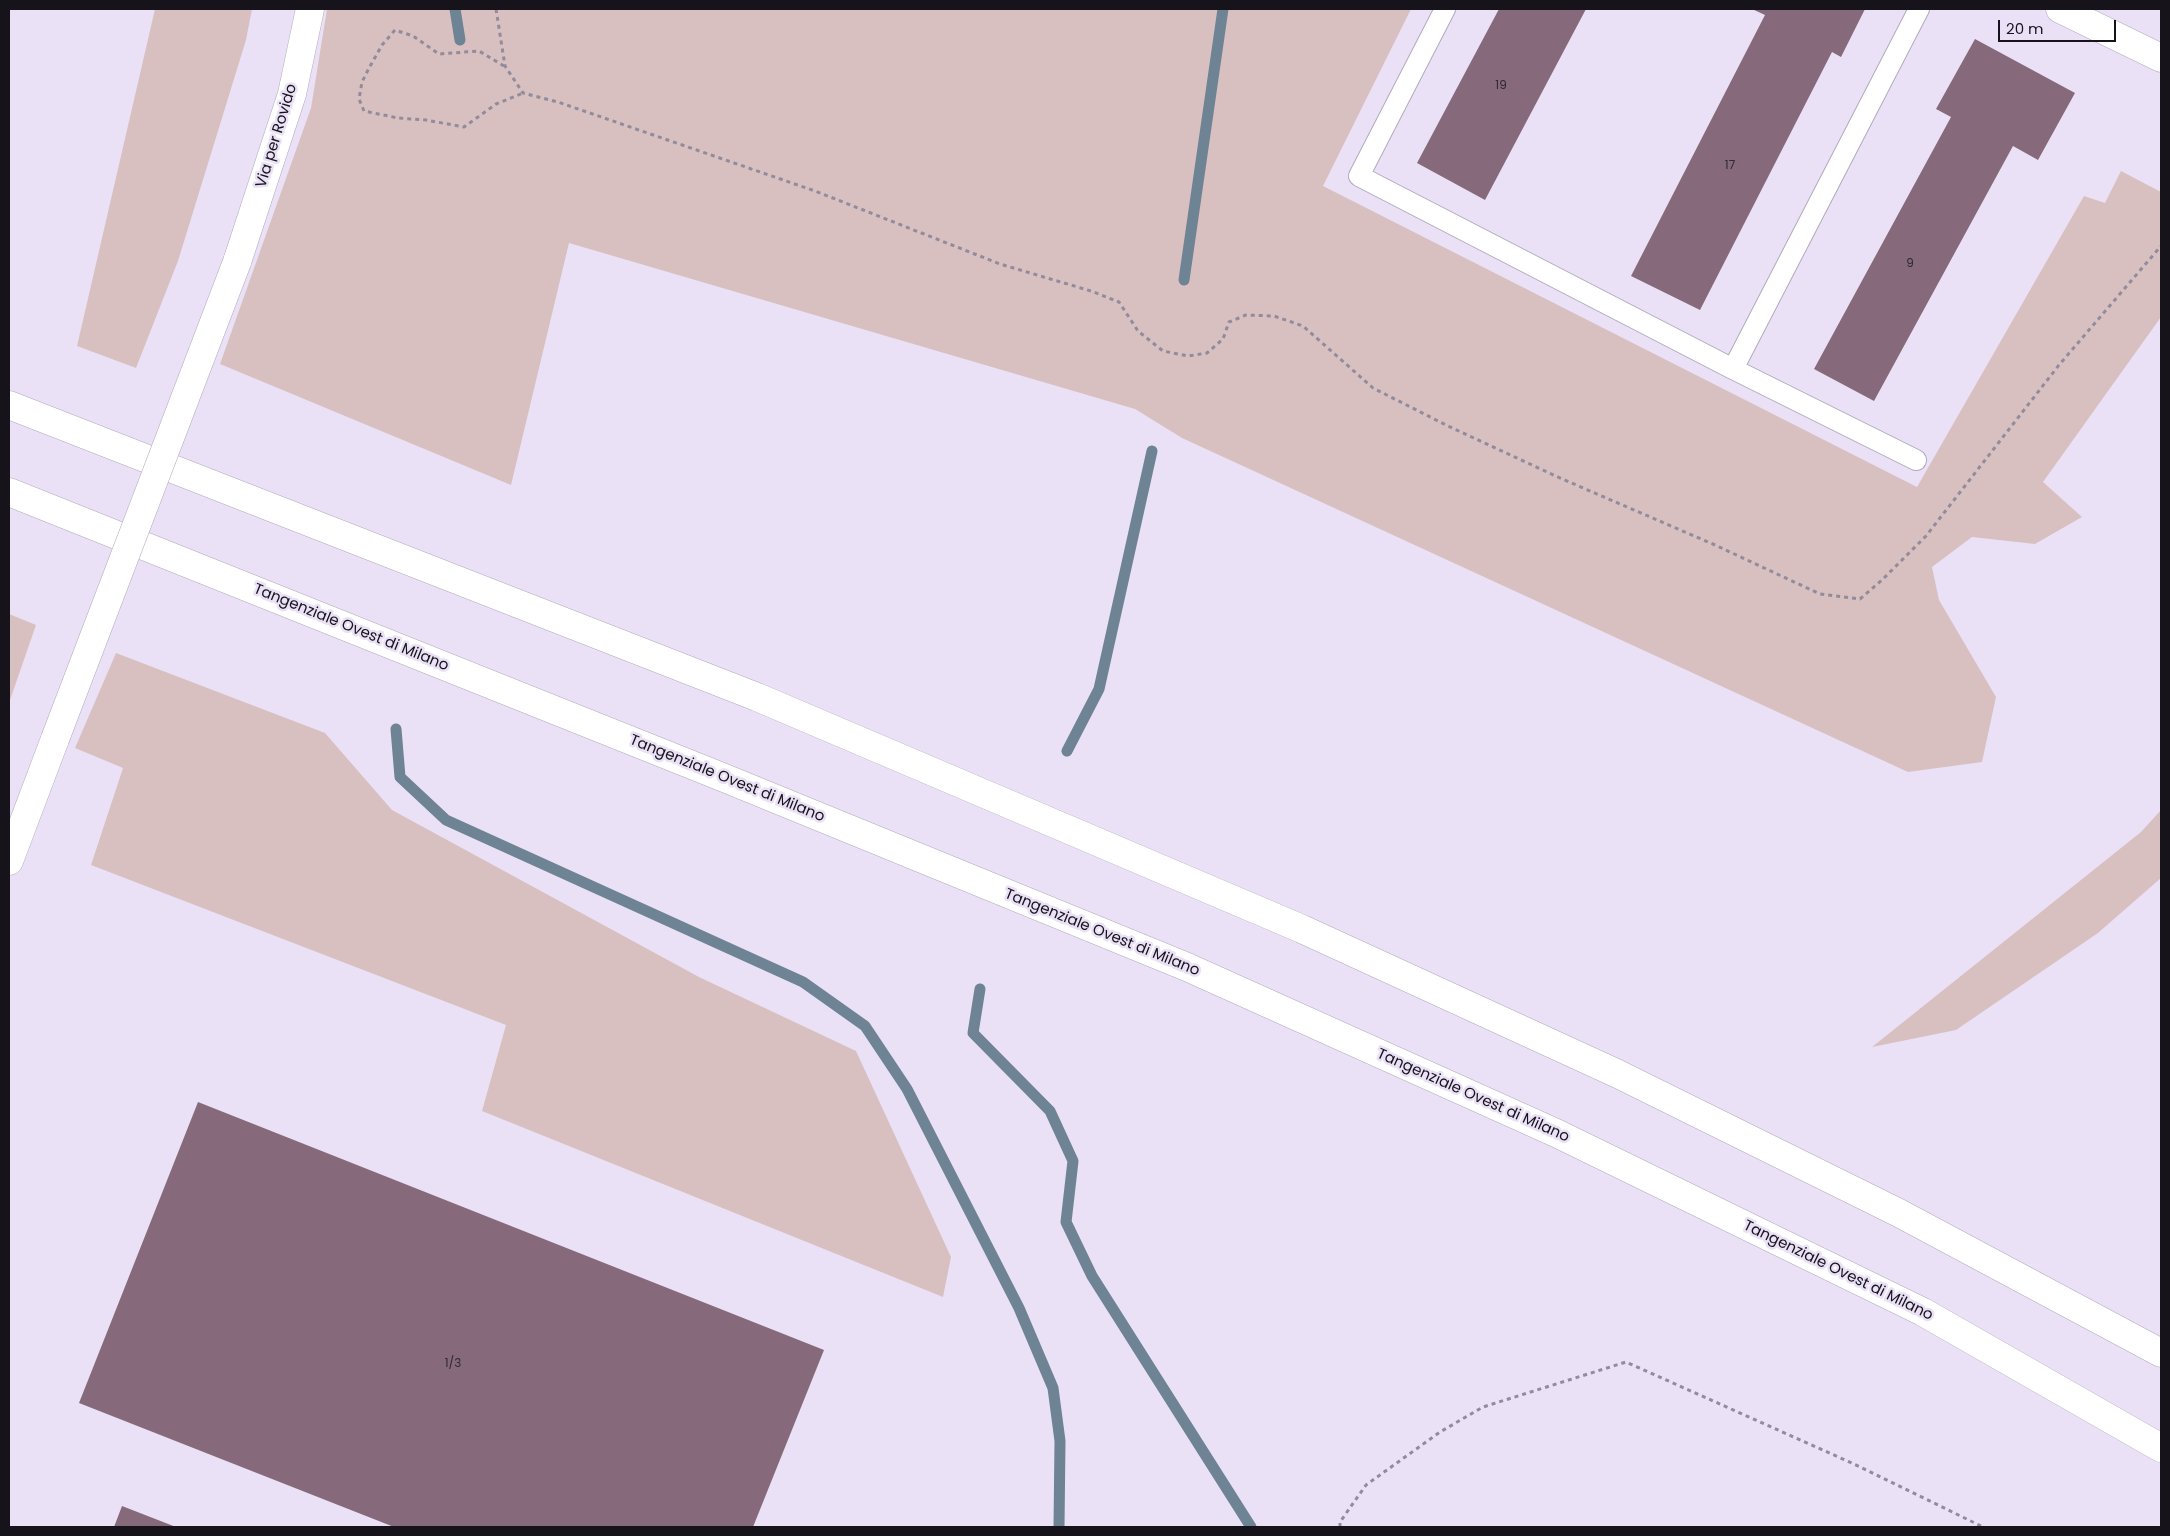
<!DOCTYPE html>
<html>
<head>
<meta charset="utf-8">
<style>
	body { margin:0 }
	#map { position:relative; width:2170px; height:1536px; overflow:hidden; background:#eae1f6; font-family:Poppins,sans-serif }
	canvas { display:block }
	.frame { position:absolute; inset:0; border:10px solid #16131a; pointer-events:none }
	.scale { position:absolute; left:1998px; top:20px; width:118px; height:22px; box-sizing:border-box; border:2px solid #16131a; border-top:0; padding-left:6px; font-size:15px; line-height:18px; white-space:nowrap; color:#16131a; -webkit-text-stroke:4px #eae1f6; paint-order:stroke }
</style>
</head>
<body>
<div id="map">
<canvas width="2170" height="1536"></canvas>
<div class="frame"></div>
<div class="scale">20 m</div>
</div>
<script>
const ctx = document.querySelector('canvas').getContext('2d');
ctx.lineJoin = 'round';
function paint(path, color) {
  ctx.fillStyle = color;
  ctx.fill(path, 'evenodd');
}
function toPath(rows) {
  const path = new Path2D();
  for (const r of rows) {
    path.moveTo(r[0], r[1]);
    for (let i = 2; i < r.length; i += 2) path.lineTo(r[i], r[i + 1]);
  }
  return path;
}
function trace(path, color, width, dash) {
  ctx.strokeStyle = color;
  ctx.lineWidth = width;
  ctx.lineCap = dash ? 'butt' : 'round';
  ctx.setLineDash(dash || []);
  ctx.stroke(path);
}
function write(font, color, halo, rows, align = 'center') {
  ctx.font = font + ' Poppins,sans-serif';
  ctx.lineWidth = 5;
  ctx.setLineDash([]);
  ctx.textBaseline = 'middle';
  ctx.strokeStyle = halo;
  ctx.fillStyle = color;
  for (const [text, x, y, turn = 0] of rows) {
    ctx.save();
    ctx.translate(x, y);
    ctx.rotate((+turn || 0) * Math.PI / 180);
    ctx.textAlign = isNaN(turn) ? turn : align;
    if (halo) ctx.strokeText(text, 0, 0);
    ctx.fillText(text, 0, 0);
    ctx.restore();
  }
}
paint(toPath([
	[155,9,252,9,246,40,178,261,136,368,77,346],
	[327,9,1411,9,1323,186,1917,487,2084,196,2105,203,2121,171,2161,192,2161,317,2043,482,2082,517,2035,544,1972,537,1932,567,1939,600,1996,697,1982,762,1908,772,1182,438,1135,409,569,243,511,485,220,364,311,108],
	[9,614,36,625,9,703],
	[116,653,325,733,392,810,699,977,856,1051,951,1257,943,1297,482,1111,506,1025,91,865,123,768,75,748],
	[2161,810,2161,878,2098,933,1956,1030,1872,1047,2141,832]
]), '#d8c0c1');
trace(toPath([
	[455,9,460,40],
	[1184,280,1223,9],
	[396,729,400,777,446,820,803,982,865,1026,907,1089,1019,1308,1053,1388,1060,1441,1059,1527],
	[1067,751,1099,689,1152,451],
	[980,989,973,1033,1050,1111,1073,1161,1066,1222,1092,1276,1251,1527]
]), '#6e8393', 11);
paint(toPath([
	[1499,9,1586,9,1485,200,1417,163],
	[1752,9,1865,9,1841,57,1832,52,1700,310,1631,276,1765,15],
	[1975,39,2075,93,2038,160,2013,146,1874,401,1814,369,1951,117,1936,109],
	[198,1102,824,1350,753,1527,394,1527,79,1403],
	[122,1506,176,1527,114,1527]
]), '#866a7c');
const service = toPath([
	[1445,9,1359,176,1733,369,1919,9],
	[1733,369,1916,460]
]);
const minor = toPath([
	[2060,9,2161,58]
]);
const tertiary = toPath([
	[237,262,292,94,310,9],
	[9,861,55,739]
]);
const motorway = toPath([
	[9,405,757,697,1302,929,1618,1074,1899,1213,2161,1353],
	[9,492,722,777,1187,967,1556,1133,1923,1312,2161,1448]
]);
trace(service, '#b2aabd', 22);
trace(minor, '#b2aabd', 29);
trace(tertiary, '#b2aabd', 29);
trace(motorway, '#b2aabd', 29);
trace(toPath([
	[496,9,505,66,523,93,558,102,815,191,1000,264,1091,291,1119,302,1138,331,1163,351,1188,356,1207,353,1223,339,1229,322,1246,315,1274,316,1303,326,1373,388,1448,426,1560,478,1715,545,1820,594,1860,599,1882,580,1926,536,2059,365,2161,246],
	[504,66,479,51,439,54,413,36,395,30,382,45,369,68,362,82,359,99,364,111,398,118,426,120,464,127,496,104,523,93],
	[1340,1527,1340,1522,1366,1485,1440,1432,1483,1407,1626,1362,1854,1464,1983,1527]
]), '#928b9b', 3, [4, 4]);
trace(service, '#fff', 20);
trace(minor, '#fff', 28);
trace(tertiary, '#fff', 28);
trace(motorway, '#fff', 28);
const tertiaryBridge = toPath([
	[55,739,237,262]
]);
trace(tertiaryBridge, '#b2aabd', 29, []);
trace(tertiaryBridge, '#fff', 28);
write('12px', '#322932', null, [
	["19",1501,86],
	["17",1730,166],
	["9",1910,264],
	["1/3",453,1364]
]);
write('15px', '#16131a', '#eae1f6', [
	["Via per Rovido",277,136,-73],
	["Tangenziale Ovest di Milano",351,628,22],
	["Tangenziale Ovest di Milano",727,779,22],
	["Tangenziale Ovest di Milano",1102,933,22],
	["Tangenziale Ovest di Milano",1473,1096,24],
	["Tangenziale Ovest di Milano",1838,1271,26]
]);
</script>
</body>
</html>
